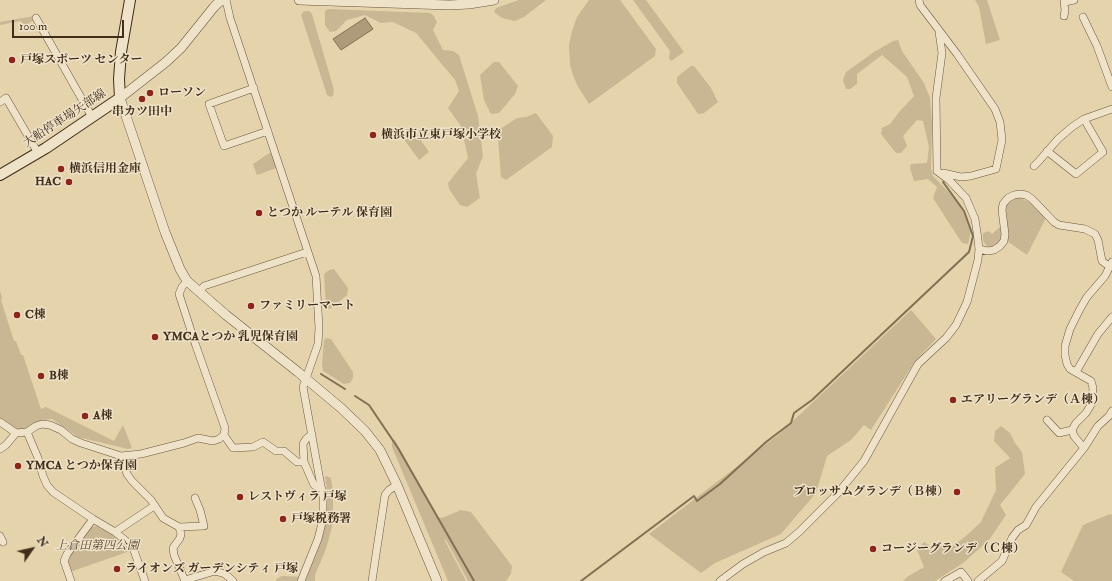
<!DOCTYPE html>
<html>
<head>
<meta charset="utf-8">
<style>
	body { margin:0 }
	#map { position:relative; width:1112px; height:581px; overflow:hidden; background:#e5d3ac; font-family:"IM FELL Double Pica",serif }
	canvas { display:block }
	.north { position:absolute; left:12px; top:529px; width:40px; height:40px; -webkit-text-stroke:3px #eee2c9; paint-order:stroke; rotate:56deg; font-size:11px; font-weight:700; line-height:16px; text-align:center; color:#422d19 }
	.north::after { content:''; display:block; margin:auto; width:14px; height:18px; background:#422d19; clip-path:polygon(50% 0,100% 100%,50% 72%,0 100%) }
	.scale { position:absolute; left:12px; top:20px; width:112px; height:18px; box-sizing:border-box; border:2px solid #422d19; border-top:0; padding-left:5px; font-size:12px; line-height:14px; white-space:nowrap; color:#422d19; -webkit-text-stroke:3px #eee2c9; paint-order:stroke }
</style>
</head>
<body>
<div id="map">
<canvas width="1112" height="581"></canvas>
<div class="north">N</div>
<div class="scale">100 m</div>
</div>
<script>
const ctx = document.querySelector('canvas').getContext('2d');
ctx.lineJoin = 'round';
function paint(path, color) {
  ctx.fillStyle = color;
  ctx.fill(path, 'evenodd');
}
function toPath(rows) {
  const path = new Path2D();
  for (const r of rows) {
    path.moveTo(r[0], r[1]);
    for (let i = 2; i < r.length; i += 2) path.lineTo(r[i], r[i + 1]);
  }
  return path;
}
function trace(path, color, width, dash) {
  ctx.strokeStyle = color;
  ctx.lineWidth = width;
  ctx.lineCap = dash ? 'butt' : 'round';
  ctx.setLineDash(dash || []);
  ctx.stroke(path);
}
function write(font, color, halo, rows, align = 'center') {
  ctx.font = font + ' "IM FELL Double Pica","Noto Serif JP",serif';
  ctx.lineWidth = 3;
  ctx.setLineDash([]);
  ctx.textBaseline = 'middle';
  ctx.strokeStyle = halo;
  ctx.fillStyle = color;
  for (const [text, x, y, turn = 0] of rows) {
    ctx.save();
    ctx.translate(x, y);
    ctx.rotate((+turn || 0) * Math.PI / 180);
    ctx.textAlign = isNaN(turn) ? turn : align;
    if (halo) ctx.strokeText(text, 0, 0);
    ctx.fillText(text, 0, 0);
    ctx.restore();
  }
}
paint(toPath([
	[519,0,546,0,524,17,515,21,502,18,494,12,496,8],
	[589,0,620,0,656,49,655,56,589,104,577,85,573,75,570,65,569,45,572,31,577,17],
	[633,0,646,0,684,52,671,61,669,58,670,51],
	[975,0,987,0,1000,40,986,44,979,7],
	[328,9,430,13,433,15,437,22,433,30,443,50,453,51,459,55,478,116,483,156,476,174,480,198,467,207,460,205,449,189,448,183,468,158,461,126,448,108,459,91,455,80,416,33,393,22,381,23,365,15,347,20,336,31,330,32,325,25,325,11],
	[304,11,309,11,312,14,334,90,333,96,330,97,327,95,301,15],
	[34,16,36,19,24,26,21,21,0,25,0,22],
	[898,40,902,51,924,83,930,98,932,123,931,168,933,176,960,204,971,231,968,244,962,243,933,198,937,187,928,179,914,181,910,168,911,164,927,163,929,147,923,121,917,120,903,136,907,146,901,153,896,153,881,134,882,128,890,124,900,111,914,96,907,77,882,55,857,74,857,84,850,89,846,89,843,80,846,72,874,52,893,41],
	[494,62,499,62,518,86,515,94,499,113,491,114,484,100,480,75],
	[691,66,694,66,711,88,718,102,704,113,698,114,677,83,677,77],
	[536,113,553,136,552,147,506,180,501,177,498,139,500,129,517,118,526,117],
	[414,130,429,152,419,160,403,138],
	[271,152,277,168,257,175,253,164],
	[1018,197,1029,202,1046,218,1027,255,1007,241,1006,210,1007,204,1012,200],
	[1000,227,1002,234,1001,239,998,244,991,247,987,246,983,241,983,233,989,231,992,234],
	[334,269,348,288,347,295,330,309,326,308,324,274,329,270],
	[0,291,2,298,1,300,14,341,16,341,21,355,23,355,41,409,46,407,114,441,123,425,132,448,128,449,78,437,52,419,39,421,25,429,17,430,0,419],
	[911,310,936,339,915,361,871,430,864,425,851,440,827,456,816,493,781,534,715,563,701,573,649,534,778,435],
	[326,338,331,339,353,372,353,378,350,383,344,384,323,371,322,364,324,341],
	[1001,426,1010,433,1015,443,1022,452,1025,474,1000,505,1006,515,989,540,963,563,935,581,903,581,907,577,924,567,917,550,924,542,930,546,953,546,967,535,981,522,996,490,995,468,1010,458,994,441,995,431],
	[392,439,395,440,435,512,436,517,442,518,461,510,471,512,512,566,511,574,506,581,468,581,446,540,444,539,466,581,448,581,392,447],
	[326,476,331,478,333,492,333,523,326,549,315,575,315,581,276,581,276,579,282,576,305,577,311,566,322,539,326,514,327,491,325,477],
	[1110,514,1112,515,1112,581,1074,581,1061,572,1083,525],
	[96,526,113,535,126,546,130,551,70,572,67,562,71,554,91,527]
]), '#c9b793');
const water = toPath([
	[365,18,373,29,341,50,333,39,365,18]
]);
paint(water, '#ae9b7a');
trace(water, '#836f53', 1);
trace(toPath([
	[321,374,345,389],
	[355,396,369,405,398,448,474,581],
	[581,581,694,496,697,501,720,484,766,442,791,423,794,413,812,400,969,252,973,236,964,211,943,182]
]), '#836f53', 2);
const minor = toPath([
	[226,0,230,18,316,276,319,328,318,344,303,387,323,497,323,519,318,539,301,581],
	[919,0,920,5,957,54,995,109,1000,122,1002,140,996,169,971,176,961,177,943,173],
	[1065,2,1074,0],
	[1064,16,1065,10,1064,0],
	[1083,17,1097,46,1112,87],
	[36,18,92,117],
	[254,88,209,104,224,146,268,131],
	[0,102,6,98,38,153],
	[1047,151,1076,174,1103,152,1084,119],
	[1034,166,1039,161,1058,139,1072,127,1084,119,1112,109],
	[937,171,936,98,942,53,939,32],
	[979,249,987,251,994,250,1000,246,1004,241,1005,234,1002,210,1003,204,1008,198,1014,195,1020,194,1026,195,1032,199,1054,222,1059,225,1085,229,1095,234,1098,240,1102,261,1110,267],
	[199,292,204,286,307,252],
	[1076,372,1098,334,1112,317],
	[1047,420,1059,433,1072,430],
	[0,422,16,433,27,432,36,426,42,424,50,425,61,430,72,439,81,443,121,456,141,454,184,443,198,438,213,441,219,439,224,435,225,428,196,346,179,294,182,287,187,281],
	[27,432,38,458,43,476,47,485,53,492,93,519,115,532,125,540,133,548,145,581],
	[312,434,306,439,303,444,304,462,314,485,322,489],
	[224,435,233,448,253,447,263,442,276,451,284,451,297,462,304,462],
	[1084,448,1074,436,1072,430,1076,423,1086,413,1092,403,1093,388,1091,381,1070,369,1067,364,1065,355,1065,346,1070,329,1080,309,1087,297,1105,276,1112,262],
	[0,449,6,445,16,433],
	[121,456,127,474,132,481,151,500,163,518,179,527,204,526,200,510,195,498],
	[179,527,181,534,180,538,173,548,174,555,185,581],
	[115,532,154,506],
	[0,536,3,542],
	[185,580,215,571,225,574,233,581],
	[71,581,64,561,67,554,93,519],
	[372,581,385,495,389,490,397,485],
	[720,581,743,564,764,552,786,543,799,532,838,493,864,461,918,364,946,338,956,325,967,302,978,260,979,249,977,232,975,219,966,198,949,180,937,171],
	[945,581,961,572,968,581],
	[978,581,1002,561,1012,538,1018,530,1026,525,1036,507,1084,448,1098,426,1109,416,1112,411]
]);
const tertiary = toPath([
	[225,0,219,2,214,7,181,48,166,62,120,98,165,232,180,269,187,281,226,315,298,372,341,408,365,431,380,450,397,485,437,581],
	[299,0,449,5,469,4,494,0]
]);
const secondary = toPath([
	[0,175,46,148,120,98,119,79,121,52,130,0]
]);
trace(minor, '#6b563e', 8);
trace(tertiary, '#6b563e', 10);
trace(secondary, '#422d19', 12);
trace(minor, '#eee2c9', 7);
trace(tertiary, '#eee2c9', 9);
trace(secondary, '#eee2c9', 10);
for (const [x, y, r, color] of [
	[12,60,4,"#8f2418"],
	[150,93,4,"#8f2418"],
	[142,99,4,"#8f2418"],
	[373,135,4,"#8f2418"],
	[61,169,4,"#8f2418"],
	[69,182,4,"#8f2418"],
	[259,213,4,"#8f2418"],
	[251,306,4,"#8f2418"],
	[17,315,4,"#8f2418"],
	[155,337,4,"#8f2418"],
	[41,376,4,"#8f2418"],
	[953,400,4,"#8f2418"],
	[85,416,4,"#8f2418"],
	[18,466,4,"#8f2418"],
	[957,492,4,"#8f2418"],
	[240,497,4,"#8f2418"],
	[283,519,4,"#8f2418"],
	[873,549,4,"#8f2418"],
	[117,569,4,"#8f2418"]
]) {
  const dot = new Path2D();
  dot.arc(x, y, r, 0, 2 * Math.PI);
  ctx.fillStyle = color;
  ctx.fill(dot);
  trace(dot, '#eee2c9', 1.5);
}
write('bold 12px', '#422d19', '#eee2c9', [
	["戸塚スポーツ センター",20,60],
	["ローソン",158,93],
	["串カツ田中",142,112,"center"],
	["横浜市立東戸塚小学校",381,135],
	["横浜信用金庫",69,169],
	["HAC",61,182,"right"],
	["とつか ルーテル 保育園",267,213],
	["ファミリーマート",259,306],
	["C棟",25,315],
	["YMCAとつか 乳児保育園",163,337],
	["B棟",49,376],
	["エアリーグランデ（Ａ棟）",961,400],
	["A棟",93,416],
	["YMCA とつか保育園",26,466],
	["ブロッサムグランデ（Ｂ棟）",949,492,"right"],
	["レストヴィラ 戸塚",248,497],
	["戸塚税務署",291,519],
	["コージーグランデ（Ｃ棟）",881,549],
	["ライオンズ ガーデンシティ 戸塚",125,569]
], 'left');
write('12px', '#422d19', '#eee2c9', [
	["大船停車場矢部線",65,119,-33]
]);
write('italic 12px', '#5d4931', '#eee2c9', [
	["上倉田第四公園",97,546]
]);
</script>
</body>
</html>
